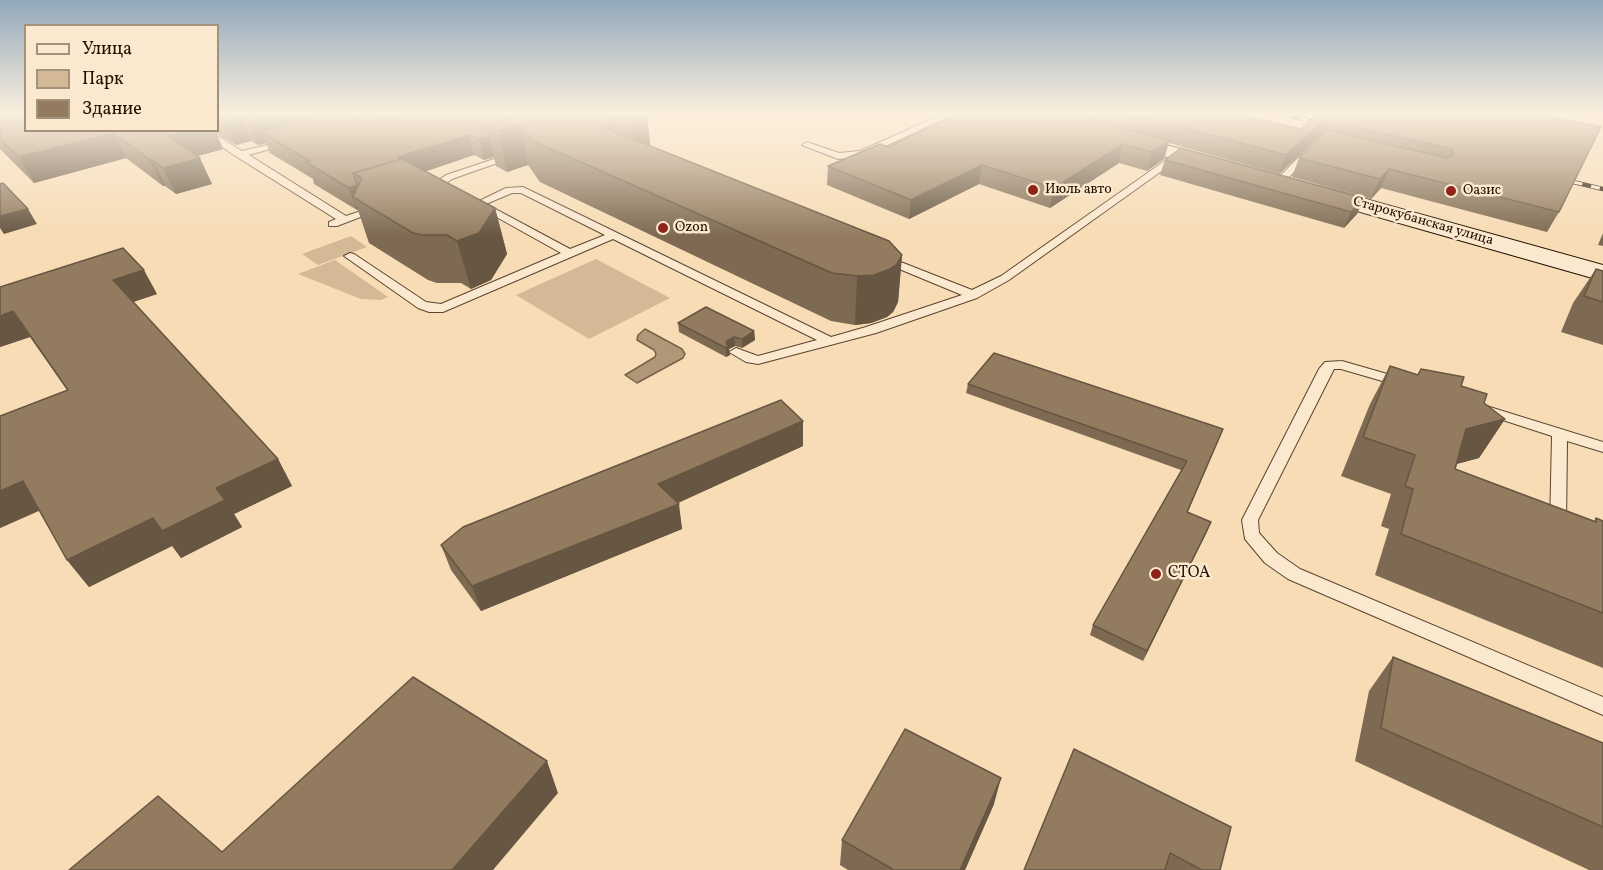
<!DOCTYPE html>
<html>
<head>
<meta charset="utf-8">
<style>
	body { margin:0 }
	#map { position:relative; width:1603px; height:870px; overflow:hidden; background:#f7dcb5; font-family:Vollkorn,serif }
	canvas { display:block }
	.legend { position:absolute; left:24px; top:24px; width:195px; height:108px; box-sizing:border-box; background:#fae8cf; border:2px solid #a5927d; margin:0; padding:8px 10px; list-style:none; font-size:18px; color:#251101 }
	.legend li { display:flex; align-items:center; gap:12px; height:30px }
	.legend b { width:30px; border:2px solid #a5927d }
</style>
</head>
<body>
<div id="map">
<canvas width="1603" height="870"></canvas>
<ul class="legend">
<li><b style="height:8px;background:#fae8cf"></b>Улица</li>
<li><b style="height:16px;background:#d3b996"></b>Парк</li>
<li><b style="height:16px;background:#927b5f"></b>Здание</li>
</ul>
</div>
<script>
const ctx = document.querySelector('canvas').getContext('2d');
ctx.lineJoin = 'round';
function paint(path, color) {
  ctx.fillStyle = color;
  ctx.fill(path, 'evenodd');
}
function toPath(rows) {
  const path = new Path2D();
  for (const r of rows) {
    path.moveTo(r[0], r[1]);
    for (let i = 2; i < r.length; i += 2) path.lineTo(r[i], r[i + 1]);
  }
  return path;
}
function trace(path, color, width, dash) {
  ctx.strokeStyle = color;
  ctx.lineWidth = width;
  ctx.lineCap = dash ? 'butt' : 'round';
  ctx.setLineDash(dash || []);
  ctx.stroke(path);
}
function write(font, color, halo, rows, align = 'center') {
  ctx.font = font + ' Vollkorn,serif';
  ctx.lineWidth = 5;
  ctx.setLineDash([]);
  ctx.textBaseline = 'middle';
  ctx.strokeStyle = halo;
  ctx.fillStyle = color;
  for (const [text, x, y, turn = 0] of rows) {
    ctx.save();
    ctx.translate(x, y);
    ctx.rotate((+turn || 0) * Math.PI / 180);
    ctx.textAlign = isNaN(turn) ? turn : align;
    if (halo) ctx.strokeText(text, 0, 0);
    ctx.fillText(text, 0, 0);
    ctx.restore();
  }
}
paint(toPath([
	[351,236,367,247,318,265,302,254],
	[596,259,670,298,589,339,516,295],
	[335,260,388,297,381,300,361,299,298,274]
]), '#d3b996');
const water = toPath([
	[645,329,682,349,685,354,683,358,637,383,625,375,655,357,656,354,654,350,637,340,638,335,645,329]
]);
paint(water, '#b09778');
trace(water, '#786148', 1.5);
const lane = toPath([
	[943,114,954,114,862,157,838,159,802,145,807,142,839,153,860,151,943,114],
	[213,137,219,137,242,151,288,140,288,144,249,155,346,216,379,205,384,208,337,226,329,226,329,222,336,219,237,157,213,141,213,137],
	[1307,149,1315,151,1282,184,1276,184,1276,180,1307,149],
	[512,153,520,155,452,179,431,194,422,192,446,175,512,153],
	[1176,153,1184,155,1009,280,977,298,876,333,758,364,746,362,729,352,736,348,758,356,817,340,613,239,443,312,429,312,418,308,344,256,350,253,354,254,426,302,441,304,561,253,473,204,506,188,523,187,831,337,866,327,962,295,880,261,880,257,888,257,972,290,1001,276,1176,153],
	[512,193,521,193,605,235,570,249,486,204,512,193],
	[1342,361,1408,380,1410,383,1403,387,1341,369,1334,369,1258,520,1259,533,1277,553,1300,569,1603,697,1603,715,1288,579,1265,563,1245,539,1242,520,1319,369,1325,362,1342,361],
	[1480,404,1603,442,1603,452,1567,441,1566,526,1564,530,1552,530,1550,526,1552,436,1475,411,1473,408,1475,405,1480,404]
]);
const secondary = toPath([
	[1025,114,1055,114,1224,161,1227,165,1224,169,1217,171,1210,169,1027,118,1025,114],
	[1319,186,1603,265,1603,281,1311,198,1308,193,1311,188,1319,186]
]);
trace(lane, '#5a442e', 2);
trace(secondary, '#251101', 2);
paint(lane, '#fae8cf');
paint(secondary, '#fae8cf');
const rail = toPath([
	[1282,114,1328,125],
	[1556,178,1603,189]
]);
trace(rail, '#251101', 4.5);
trace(rail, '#fae8cf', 3, [9]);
paint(toPath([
	[0,114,26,130,218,130,218,114,647,114,650,146,902,255,898,302,893,312,887,317,871,323,855,325,831,321,540,182,528,165,507,172,496,166,494,157,484,160,474,155,426,171,495,208,507,254,491,280,471,289,461,283,437,283,428,280,369,243,358,210,357,210,314,184,313,179,270,153,266,143,258,145,251,141,236,145,218,135,217,135,223,149,197,156,212,184,176,194,165,186,163,186,126,158,34,183,0,149],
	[958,114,1238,114,1301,129,1320,114,1521,114,1559,212,1547,232,1381,188,1371,199,1292,177,1299,158,1319,138,1318,138,1279,174,1169,143,1164,159,1147,171,1119,163,1050,208,979,184,909,219,827,185,828,166,888,147],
	[1165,160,1364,198,1357,214,1344,228,1160,175],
	[1603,233,1603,246,1598,245],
	[1596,269,1603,271,1603,345,1561,332,1573,303],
	[0,287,157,294,133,302,278,459,292,486,234,514,242,527,181,558,172,546,89,587,67,560,39,511,0,528,0,416,67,390,30,337,0,347],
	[678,323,754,331,755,340,742,348,735,346,729,349,730,355,726,357,679,332],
	[1390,366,1417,375,1421,369,1461,386,1505,419,1479,458,1457,464,1455,469,1594,521,1596,518,1603,521,1603,668,1375,575,1389,529,1381,526,1391,494,1341,476,1370,404],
	[968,384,1223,429,1188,512,1211,522,1143,661,1090,635,1093,625,1181,470,966,393],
	[803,446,678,503,682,529,481,611,451,570,441,545],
	[1393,657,1603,743,1603,870,1589,870,1355,761,1369,691],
	[1074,749,1220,870,1024,870],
	[994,804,965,870,848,870,840,865,842,840]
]), '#7e6a52');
paint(toPath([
	[275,114,330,114,334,125,261,132,266,143,258,145,248,121],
	[380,114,490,114,386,134],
	[608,114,610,126,615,124,620,165,601,127],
	[645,114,647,114,651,153,635,159,630,119],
	[241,117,251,141,236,145,226,121],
	[1324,120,1318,138,1279,174,1286,155],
	[520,124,528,165,507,172,498,131],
	[189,130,216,130,218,135,217,135,223,149,180,161,168,136],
	[114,133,126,158,34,183,19,157],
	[469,135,474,155,412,176,398,157],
	[489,136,494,157,484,160,479,139],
	[1169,141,1164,159,1147,171,1152,152],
	[1123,144,1119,163,1050,208,1054,188],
	[200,158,212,184,176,194,163,168],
	[150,160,153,160,165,186,163,186],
	[982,165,979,184,909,219,911,200],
	[1389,169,1381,188,1371,199,1380,179],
	[357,185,364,203,353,197,358,210,357,210,349,188],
	[1364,198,1357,214,1344,228,1351,212],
	[495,208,507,254,491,280,471,289,457,241],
	[28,209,37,224,4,234,0,228,0,216],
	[902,255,898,302,893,312,887,317,871,323,855,325,857,276],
	[144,270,157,294,127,304,113,280],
	[13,311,30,337,0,347,0,316],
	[754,331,755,340,742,348,742,339],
	[734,337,735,346,729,349,730,355,726,357,726,348,727,341],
	[1505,419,1479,458,1441,468,1466,429],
	[803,421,803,446,662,510,658,484],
	[278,459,292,486,234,514,242,527,181,558,162,531,216,488],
	[23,481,44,508,0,528,0,491],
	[679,504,682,529,481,611,472,586],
	[153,518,172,546,89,587,67,560],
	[1211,522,1207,532,1143,661,1147,651],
	[547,761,558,793,493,870,452,870],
	[1001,778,994,804,965,870,960,870]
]), '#665642');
const building = toPath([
	[0,114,26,114,26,130,189,130,168,136,200,158,163,168,153,160,150,160,114,133,19,157,0,139,0,114],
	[218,114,275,114,248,121,241,117,226,121,218,116,218,114],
	[345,114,366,123,381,124,412,115,426,114,526,114,487,126,489,136,479,139,469,135,398,157,402,159,353,173,357,185,349,188,306,162,310,161,261,132,327,115,345,114],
	[526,114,608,114,606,121,615,124,605,128,889,241,902,255,897,264,890,269,874,275,857,276,832,273,531,140,520,124,498,131,487,126,526,114],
	[609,114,645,114,630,119,609,114],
	[958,114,1070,114,1169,141,1152,152,1123,144,1054,188,982,165,911,200,828,166,880,144,888,147,958,114],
	[1131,114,1238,114,1301,129,1320,114,1521,114,1530,116,1532,114,1540,114,1601,127,1559,212,1389,169,1380,179,1299,158,1327,130,1447,158,1454,154,1451,149,1324,120,1286,155,1131,114],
	[1181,148,1364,198,1351,212,1165,160,1181,148],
	[402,159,495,208,479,233,457,241,447,235,422,235,413,233,353,197,362,178,353,173,402,159],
	[3,183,28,209,0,216,0,184,3,183],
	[123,248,144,270,113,280,278,459,216,488,225,500,162,531,153,518,67,560,23,481,0,491,0,416,68,390,13,311,0,316,0,287,123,248],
	[1596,269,1603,271,1603,302,1584,296,1596,269],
	[706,307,754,331,742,339,734,337,727,341,726,344,729,346,726,348,678,323,706,307],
	[994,353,1223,429,1187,512,1211,522,1147,651,1093,625,1187,461,968,384,994,353],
	[1390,366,1418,375,1421,369,1464,377,1461,386,1487,394,1484,403,1505,419,1466,429,1455,469,1596,522,1596,518,1603,521,1603,613,1401,534,1413,489,1405,486,1415,455,1363,437,1390,366],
	[781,400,803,421,658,484,679,504,472,586,441,545,463,527,781,400],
	[1393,657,1603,743,1603,827,1381,728,1393,657],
	[413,677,547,761,452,870,69,870,158,796,222,852,413,677],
	[905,729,1001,778,960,870,894,870,842,840,905,729],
	[1074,749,1231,827,1220,870,1202,870,1170,853,1165,870,1024,870,1074,749]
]);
paint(building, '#927b5f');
trace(building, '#665642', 1.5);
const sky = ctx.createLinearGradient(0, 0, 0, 236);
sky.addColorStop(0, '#91a8bb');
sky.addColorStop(0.48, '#fbefde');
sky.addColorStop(1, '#fbefde00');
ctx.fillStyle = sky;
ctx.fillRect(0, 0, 1603, 236);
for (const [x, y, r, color] of [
	[1033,190,6,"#8f2418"],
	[1451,191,6,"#8f2418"],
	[663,228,6,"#8f2418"],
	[1156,574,6,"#8f2418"]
]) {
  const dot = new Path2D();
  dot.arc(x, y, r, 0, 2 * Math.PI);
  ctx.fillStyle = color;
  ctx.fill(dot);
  trace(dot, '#fae8cf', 2);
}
write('14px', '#251101', '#fae8cf', [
	["Июль авто",1045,190],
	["Оазис",1463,191],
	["Ozon",675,228]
], 'left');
write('14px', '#251101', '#fae8cf', [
	["Старокубанская улица",1423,222,16]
]);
write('16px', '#251101', '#fae8cf', [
	["СТОА",1168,574]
], 'left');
</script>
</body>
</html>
